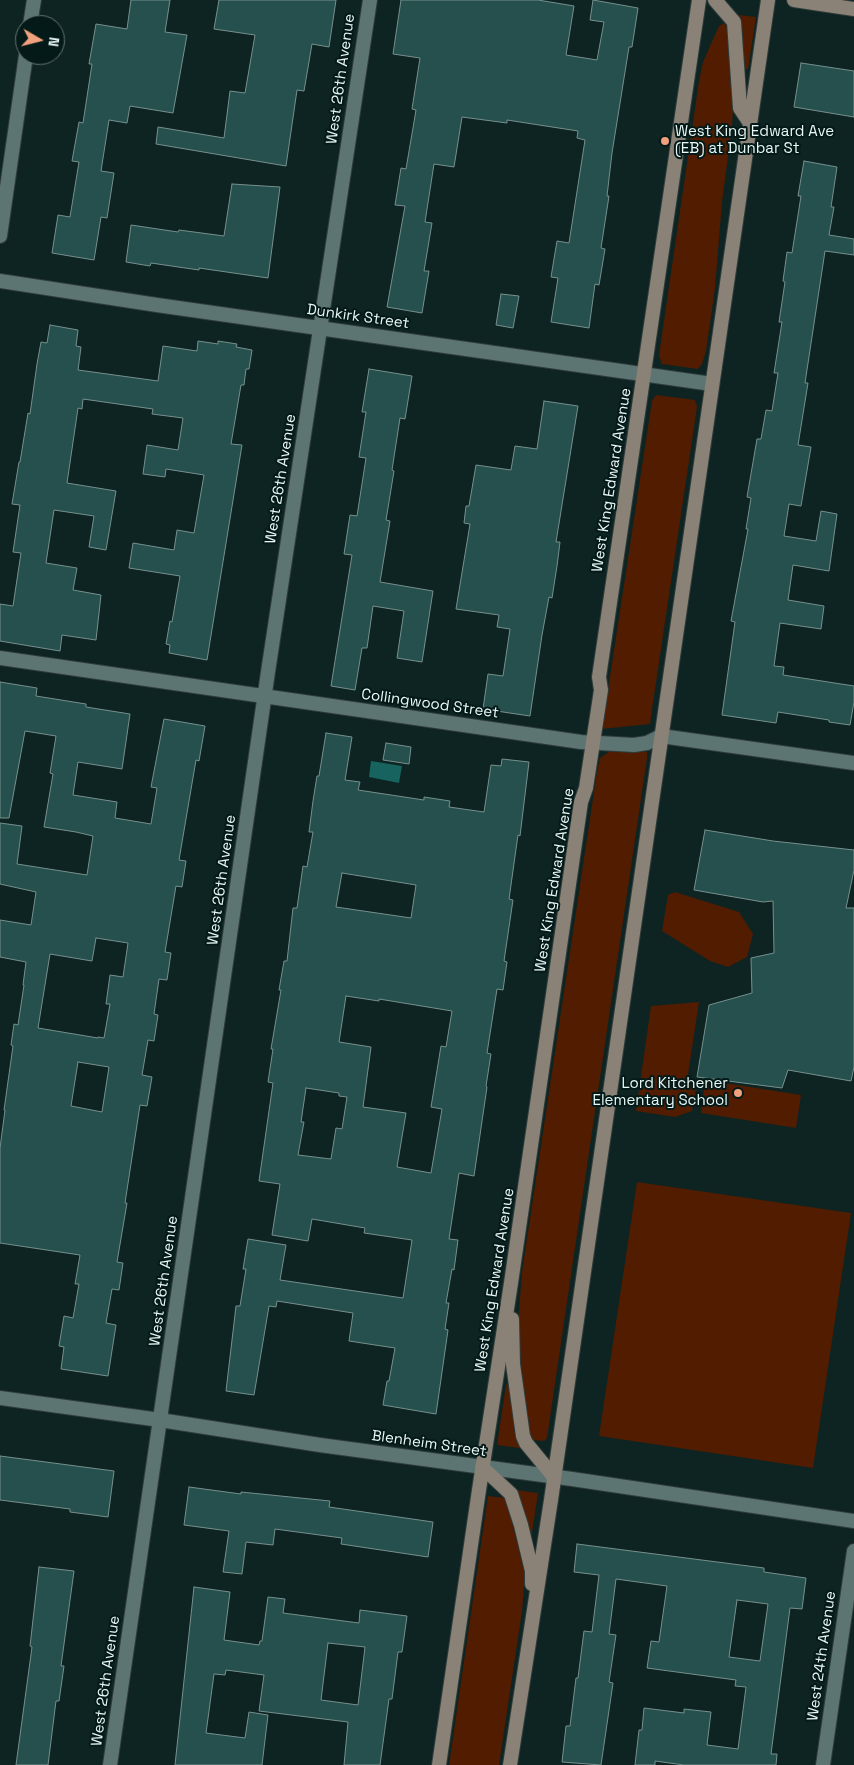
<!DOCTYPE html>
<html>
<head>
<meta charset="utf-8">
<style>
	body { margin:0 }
	#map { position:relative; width:854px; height:1765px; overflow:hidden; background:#0d2422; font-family:"Space Grotesk",sans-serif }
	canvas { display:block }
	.north { position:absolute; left:15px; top:15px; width:50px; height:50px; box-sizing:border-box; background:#041a19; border:1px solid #607271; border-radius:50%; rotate:98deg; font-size:14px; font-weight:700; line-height:20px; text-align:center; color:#e9f7f5 }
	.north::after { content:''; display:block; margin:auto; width:18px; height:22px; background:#f1a17d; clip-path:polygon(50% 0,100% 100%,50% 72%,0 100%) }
</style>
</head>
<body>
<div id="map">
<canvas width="854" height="1765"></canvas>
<div class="north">N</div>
</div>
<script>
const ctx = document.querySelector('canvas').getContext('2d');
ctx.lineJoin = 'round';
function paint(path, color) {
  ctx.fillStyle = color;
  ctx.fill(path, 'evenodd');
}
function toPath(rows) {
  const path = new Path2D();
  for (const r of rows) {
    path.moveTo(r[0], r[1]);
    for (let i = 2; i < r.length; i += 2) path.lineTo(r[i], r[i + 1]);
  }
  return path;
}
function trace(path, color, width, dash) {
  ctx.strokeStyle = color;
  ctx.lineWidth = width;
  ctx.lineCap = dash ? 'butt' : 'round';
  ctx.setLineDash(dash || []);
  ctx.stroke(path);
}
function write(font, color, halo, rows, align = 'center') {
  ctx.font = font + ' "Space Grotesk",sans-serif';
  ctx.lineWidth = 4;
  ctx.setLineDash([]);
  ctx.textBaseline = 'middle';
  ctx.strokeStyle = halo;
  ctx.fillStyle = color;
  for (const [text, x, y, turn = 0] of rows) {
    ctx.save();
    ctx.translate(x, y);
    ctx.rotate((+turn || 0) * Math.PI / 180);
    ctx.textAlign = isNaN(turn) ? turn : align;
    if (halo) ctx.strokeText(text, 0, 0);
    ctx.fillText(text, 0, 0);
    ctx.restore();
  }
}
paint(toPath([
	[740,15,756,17,748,69,745,69,741,23,738,16],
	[724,23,728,28,734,90,732,126,722,202,715,288,706,351,702,364,698,369,662,364,659,355,699,81,703,62,719,26],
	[656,395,695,400,697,407,651,716,650,724,602,729,652,401],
	[620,748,647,752,647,758,547,1438,544,1441,532,1440,529,1436,516,1351,522,1272,597,772,600,758,610,751],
	[675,892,739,912,753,934,747,957,728,967,710,961,662,931,668,895],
	[699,1002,688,1074,696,1089,692,1111,675,1117,636,1111,651,1006],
	[705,1080,801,1095,796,1128,701,1113],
	[637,1182,851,1213,813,1468,599,1436],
	[508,1384,520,1447,519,1448,497,1445,506,1385],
	[516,1490,538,1493,531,1539],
	[488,1496,506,1498,525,1575,522,1611,499,1765,449,1765]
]), '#511c00');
paint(toPath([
	[371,761,402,766,399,783,369,777]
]), '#16635f');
const building = toPath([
	[131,0,170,0,165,32,187,35,173,113,130,106,127,123,109,120,101,171,114,173,107,218,101,217,94,260,52,253,58,215,70,217,79,162,72,161,79,122,83,123,92,64,89,64,96,24,127,29,131,0],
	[219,0,336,0,329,47,312,44,304,91,297,90,286,166,156,144,158,127,224,138,230,91,245,93,255,35,214,29,219,0],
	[401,0,538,0,574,6,566,55,597,60,604,22,590,20,593,0,638,8,632,47,629,47,612,153,607,196,609,196,601,248,605,249,599,285,595,284,589,328,551,322,558,278,551,277,557,241,569,243,585,140,577,138,578,131,507,120,507,123,462,117,454,167,434,164,425,222,432,223,424,271,429,271,422,313,387,307,405,206,395,205,401,168,406,169,416,110,412,109,420,58,393,54,401,0],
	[801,63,854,71,854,117,794,107,801,63],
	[804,161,837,167,831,207,834,207,829,235,854,239,854,255,825,251,805,383,808,383,798,445,811,447,801,506,789,504,784,536,816,541,821,511,837,514,829,571,793,565,788,600,824,606,821,629,780,623,774,666,784,667,783,675,854,686,854,702,850,725,829,722,829,720,778,712,776,723,722,715,735,622,731,621,748,529,746,529,751,498,747,497,757,439,761,439,766,410,772,411,778,373,774,373,782,322,779,322,785,282,783,281,787,252,792,253,801,196,798,196,804,161],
	[232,184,280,187,268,278,199,268,199,270,151,263,150,266,126,262,131,225,178,232,179,230,224,236,232,184],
	[501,294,519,296,513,328,496,325,501,294],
	[50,325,78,330,76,346,81,347,78,370,158,381,163,346,197,351,198,341,218,344,218,341,237,344,236,347,252,350,249,369,246,369,244,385,241,385,231,444,242,445,207,660,169,653,170,645,166,644,170,621,172,622,180,576,129,568,133,543,174,550,177,530,194,533,204,475,166,469,165,477,143,474,147,445,178,450,183,418,152,414,153,409,83,399,82,409,78,408,67,483,116,491,106,550,89,547,94,516,54,510,46,563,77,568,73,590,101,595,96,640,62,635,60,651,0,641,0,604,13,606,21,553,13,552,20,505,12,504,19,462,20,462,28,413,30,414,37,364,41,342,47,343,50,325],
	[369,369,412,376,405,419,400,418,392,470,394,471,386,520,390,521,380,582,433,591,422,662,397,658,404,611,373,606,367,648,362,648,355,690,331,686,352,555,344,554,350,515,357,516,366,458,359,457,366,412,362,412,369,369],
	[544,401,578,406,556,542,560,542,557,566,552,598,549,597,542,635,530,716,483,709,488,674,503,676,510,629,497,627,499,615,456,609,470,524,464,523,466,506,469,506,476,465,511,470,515,446,537,449,544,401],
	[0,682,37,688,36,696,86,704,86,707,130,714,122,769,78,762,73,795,117,802,115,818,151,824,157,788,151,787,164,719,205,726,199,761,196,760,179,860,186,861,182,887,176,886,165,952,171,953,167,980,159,979,154,1014,158,1015,154,1041,148,1040,142,1075,152,1077,147,1106,140,1105,125,1203,127,1203,117,1262,123,1263,119,1290,112,1289,106,1323,116,1325,108,1376,61,1369,64,1347,59,1346,64,1316,73,1318,79,1284,75,1284,80,1255,0,1243,0,1148,5,1110,4,1110,13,1046,11,1045,14,1024,18,1025,24,985,23,985,26,962,0,957,0,920,31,925,36,892,0,884,0,823,22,826,17,864,87,875,93,836,76,832,44,827,53,774,50,773,56,736,25,731,9,818,0,818,0,682],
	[96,938,128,943,123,977,110,975,106,1004,110,1004,104,1038,98,1037,98,1038,38,1028,50,954,92,961,96,938],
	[78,1062,109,1067,102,1112,71,1106,78,1062],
	[326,733,352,737,345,780,360,782,358,790,424,800,424,797,450,801,449,807,484,812,491,765,501,766,502,759,529,762,520,836,518,835,509,899,513,900,504,961,507,962,503,990,497,989,487,1053,491,1054,486,1086,487,1087,474,1176,459,1173,449,1239,458,1240,454,1270,452,1269,446,1303,449,1303,445,1329,448,1330,436,1414,383,1405,387,1381,389,1381,395,1348,349,1341,353,1313,277,1301,276,1307,269,1306,254,1395,226,1391,236,1306,240,1306,246,1269,243,1269,248,1239,286,1245,280,1280,403,1298,412,1240,364,1233,365,1228,312,1219,308,1241,272,1235,280,1184,259,1181,273,1083,268,1082,273,1049,271,1049,281,990,279,990,284,961,287,961,293,908,297,908,303,866,307,867,313,832,309,832,313,801,317,776,319,776,326,733],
	[342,873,416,885,411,918,336,907,342,873],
	[346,996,379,1001,379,999,452,1011,446,1047,441,1046,431,1107,442,1109,431,1173,397,1167,406,1113,363,1107,371,1047,339,1042,346,996],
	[306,1088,339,1093,339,1096,347,1097,342,1129,336,1128,331,1159,298,1155,304,1122,301,1122,306,1088],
	[386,743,411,747,409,764,383,760,386,743],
	[705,830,773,841,854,850,854,870,846,908,854,908,854,1067,851,1081,788,1070,782,1088,697,1077,709,1005,752,993,751,958,774,953,773,901,763,902,694,890,705,830],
	[0,1456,114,1471,108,1517,70,1512,70,1509,0,1500,0,1456],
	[189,1487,241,1494,241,1492,330,1501,329,1507,433,1522,428,1557,341,1544,342,1538,275,1529,273,1545,246,1542,242,1574,223,1572,229,1531,184,1525,189,1487],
	[577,1544,764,1568,764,1572,806,1578,802,1609,790,1608,771,1754,777,1754,776,1765,684,1765,655,1761,655,1765,635,1765,639,1730,642,1730,644,1708,684,1713,684,1709,711,1712,707,1745,738,1749,746,1687,735,1686,736,1680,647,1668,651,1641,659,1642,667,1586,616,1579,609,1634,616,1635,609,1682,613,1683,601,1765,562,1762,566,1726,570,1726,576,1678,578,1678,584,1631,592,1632,599,1575,574,1572,577,1544],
	[737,1600,768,1604,760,1661,729,1657,737,1600],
	[39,1567,74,1571,61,1666,64,1666,59,1701,56,1701,48,1765,16,1765,32,1647,30,1646,39,1567],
	[194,1587,230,1592,224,1640,259,1645,260,1641,262,1641,268,1597,285,1599,283,1613,359,1623,360,1610,407,1616,402,1652,398,1652,392,1699,389,1699,380,1765,344,1765,348,1722,259,1711,264,1675,226,1670,225,1675,214,1674,206,1733,245,1738,249,1712,268,1715,262,1765,175,1765,194,1587],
	[328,1643,365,1647,358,1705,321,1700,328,1643]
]);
paint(building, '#25504d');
trace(building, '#77908e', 1);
const minor = toPath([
	[30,25,34,0],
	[0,236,26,55],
	[0,281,157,305,712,384],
	[0,658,581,742,634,745,647,743,661,736,854,763],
	[110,1765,268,672,370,0],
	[823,1765,854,1551]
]);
const tertiary = toPath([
	[0,1398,160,1420,320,1445,572,1479,854,1521]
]);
const secondary = toPath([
	[715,0,734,22,740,108,750,123],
	[794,0,854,9],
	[512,1319,513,1364,523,1436,526,1443,554,1477],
	[482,1467,511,1494,521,1525,532,1571,532,1584],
	[439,1765,479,1490,511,1283,581,802,586,788,601,690,599,677,699,0],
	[510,1765,551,1500,768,0]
]);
trace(minor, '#2f3c3b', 16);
trace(tertiary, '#2f3c3b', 16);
trace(secondary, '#2f3c3b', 16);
trace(minor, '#5c7472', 14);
trace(tertiary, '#5c7472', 14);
trace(secondary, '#8a8276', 14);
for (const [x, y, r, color] of [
	[665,141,5,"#f1a17d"],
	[738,1093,5,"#f1a17d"]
]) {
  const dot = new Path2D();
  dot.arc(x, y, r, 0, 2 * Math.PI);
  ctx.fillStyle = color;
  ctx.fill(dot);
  trace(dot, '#041a19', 2);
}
write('15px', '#e9f7f5', '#041a19', [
	["West 26th Avenue",341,79,-82],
	["Dunkirk Street",358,317,8],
	["West 26th Avenue",281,479,-81],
	["West King Edward Avenue",612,480,-81],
	["Collingwood Street",430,704,8],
	["West 26th Avenue",222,880,-82],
	["West King Edward Avenue",555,880,-81],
	["West King Edward Avenue",495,1280,-81],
	["West 26th Avenue",164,1281,-82],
	["Blenheim Street",429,1444,8],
	["West 24th Avenue",822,1656,-82],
	["West 26th Avenue",106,1681,-82]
]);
write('15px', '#e9f7f5', '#041a19', [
	["West King Edward Ave",675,132],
	["(EB) at Dunbar St",675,149],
	["Lord Kitchener",728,1084,"right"],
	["Elementary School",728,1101,"right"]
], 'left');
</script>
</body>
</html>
